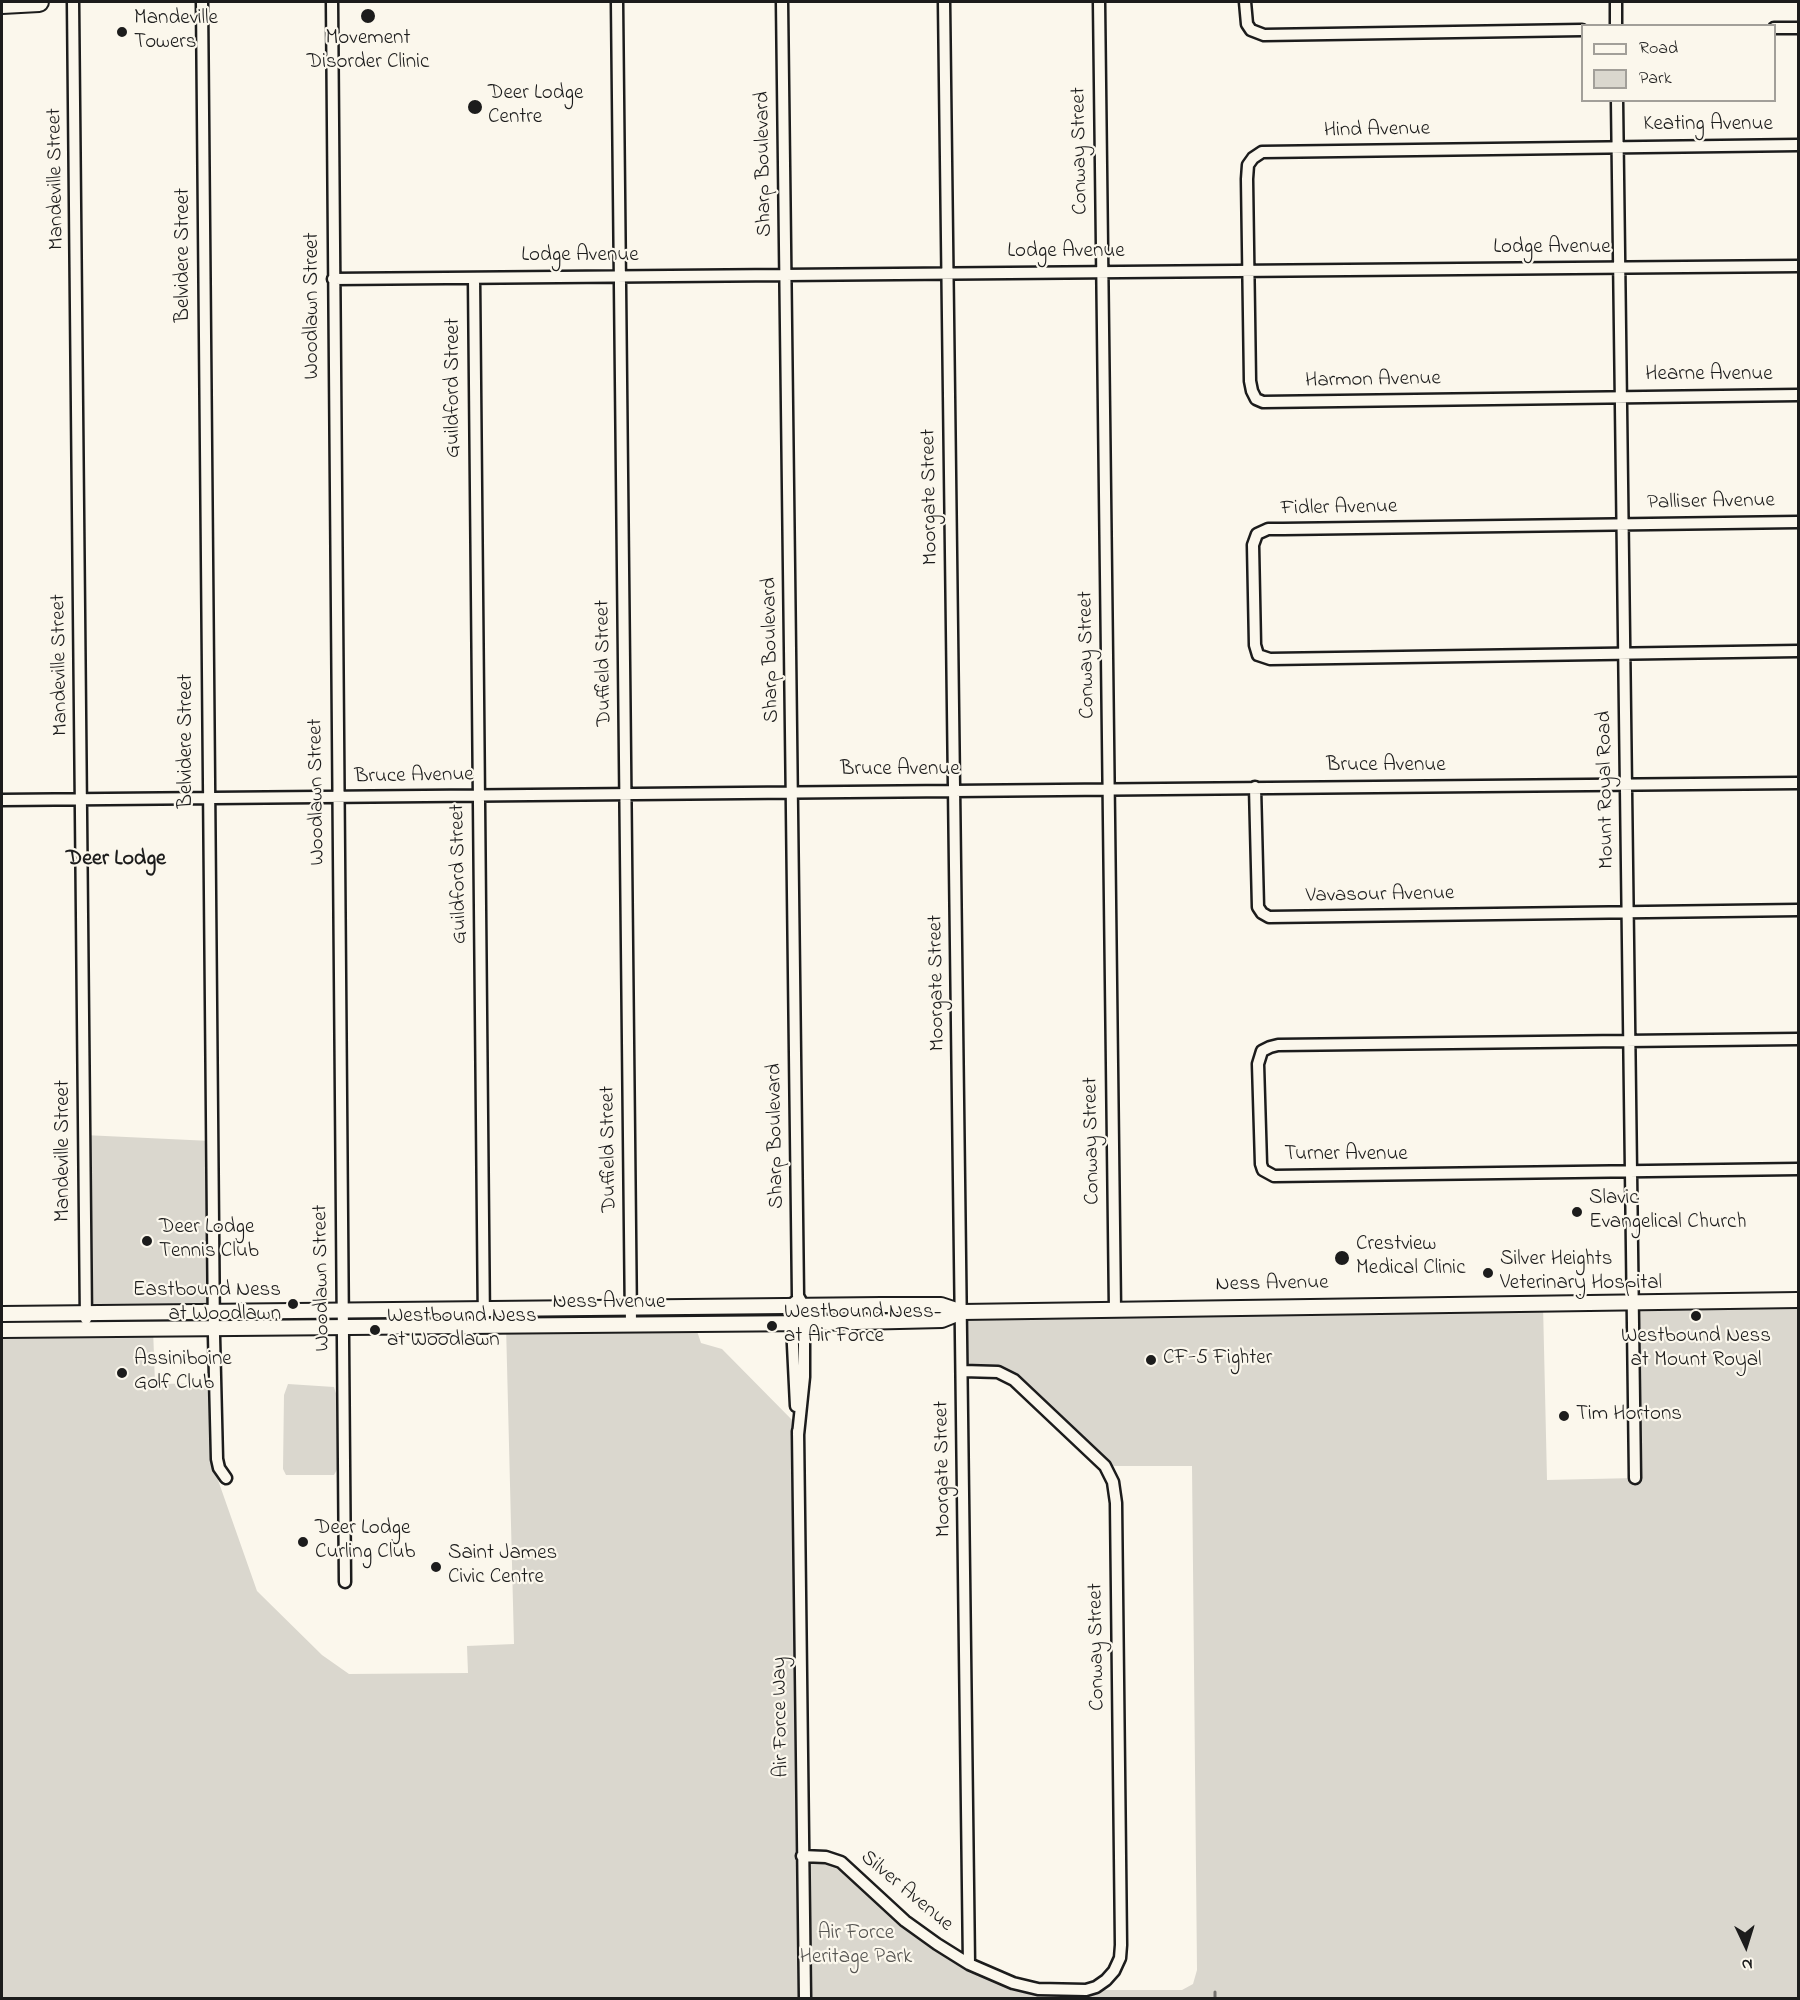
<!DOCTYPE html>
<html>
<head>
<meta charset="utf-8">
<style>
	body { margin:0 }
	#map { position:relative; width:1800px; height:2000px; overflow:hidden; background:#fbf7ec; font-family:"Indie Flower",sans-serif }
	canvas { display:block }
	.frame { position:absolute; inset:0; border:3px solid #1c1c1c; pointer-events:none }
	.legend { position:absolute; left:1581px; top:24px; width:195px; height:78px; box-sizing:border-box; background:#fbf7ec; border:2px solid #a29f99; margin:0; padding:8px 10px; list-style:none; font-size:18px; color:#1c1c1c }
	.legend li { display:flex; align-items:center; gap:12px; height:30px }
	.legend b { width:30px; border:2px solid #a29f99 }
	.north { position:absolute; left:1716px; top:1916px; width:60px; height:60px; -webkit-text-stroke:4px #fbf7ec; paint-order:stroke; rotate:176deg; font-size:16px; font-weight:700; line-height:24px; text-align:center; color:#1c1c1c }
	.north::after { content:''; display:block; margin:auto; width:21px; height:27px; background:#1c1c1c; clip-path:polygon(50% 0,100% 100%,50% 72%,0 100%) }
</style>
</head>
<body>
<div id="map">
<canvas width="1800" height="2000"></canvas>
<div class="frame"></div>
<ul class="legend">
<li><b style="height:8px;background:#fbf7ec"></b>Road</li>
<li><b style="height:16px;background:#dad7ce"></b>Park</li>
</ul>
<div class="north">N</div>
</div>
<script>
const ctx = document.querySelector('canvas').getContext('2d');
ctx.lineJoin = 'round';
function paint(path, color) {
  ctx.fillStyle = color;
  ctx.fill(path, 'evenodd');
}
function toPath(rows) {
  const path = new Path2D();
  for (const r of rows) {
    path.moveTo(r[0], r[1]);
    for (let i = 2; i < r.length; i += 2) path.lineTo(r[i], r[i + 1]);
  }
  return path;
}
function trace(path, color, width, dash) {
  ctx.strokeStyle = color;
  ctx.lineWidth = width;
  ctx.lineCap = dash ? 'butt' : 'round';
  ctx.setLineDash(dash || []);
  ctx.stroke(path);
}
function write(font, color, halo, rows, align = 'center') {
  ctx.font = font + ' "Indie Flower",sans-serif';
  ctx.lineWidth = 4.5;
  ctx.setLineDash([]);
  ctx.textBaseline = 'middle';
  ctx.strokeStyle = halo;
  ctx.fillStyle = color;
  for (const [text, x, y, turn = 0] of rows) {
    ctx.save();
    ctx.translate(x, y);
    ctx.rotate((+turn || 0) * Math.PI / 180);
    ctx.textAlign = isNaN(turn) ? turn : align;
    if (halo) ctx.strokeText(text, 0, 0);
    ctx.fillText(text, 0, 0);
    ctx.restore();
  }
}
paint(toPath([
	[84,1135,211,1141,213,1311,86,1313],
	[1798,1301,1798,1998,2,1998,2,1330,153,1328,155,1384,216,1383,217,1459,226,1478,218,1480,257,1591,322,1655,349,1674,468,1673,467,1646,514,1644,506,1325,695,1325,701,1343,722,1349,798,1426,802,1856,832,1858,905,1921,1005,1981,1086,1990,1182,1990,1193,1984,1197,1970,1192,1466,1105,1466,1005,1375,963,1371,962,1312,1543,1304,1547,1480,1635,1478,1632,1303],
	[288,1384,334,1387,339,1403,339,1466,334,1475,286,1475,283,1469,284,1395]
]), '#dad7ce');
trace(toPath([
	[1215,1992,1215,1998]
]), '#74726e', 3);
const street = toPath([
	[73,2,86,1319],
	[202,2,214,1336,217,1459,219,1468,226,1478],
	[332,2,345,1582],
	[617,2,631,1324],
	[782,2,798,1296,803,1305,804,1332,804,1377,798,1435],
	[944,2,969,1964],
	[1099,2,1115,1309],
	[1245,2,1247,24,1251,30,1264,35,1582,30],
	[1616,2,1616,26],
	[1774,28,1798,28],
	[1617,100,1635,1478],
	[1798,145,1262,152,1253,158,1248,165,1247,179,1250,381,1252,391,1256,399,1263,402,1798,395],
	[474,278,484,1326],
	[333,279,1798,266],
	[1798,522,1283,529,1268,529,1257,534,1253,545,1255,645,1258,655,1270,659,1798,651],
	[1255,787,1258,907,1262,913,1269,917,1798,910],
	[2,800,1798,783],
	[1798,1039,1278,1045,1270,1047,1262,1051,1258,1064,1261,1164,1263,1170,1274,1176,1798,1169],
	[796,1301,791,1305,796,1406],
	[798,1431,805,1998],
	[802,1856,826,1857,841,1862,905,1921,937,1944,969,1964,1013,1983,1038,1989,1086,1990,1096,1987,1106,1980,1114,1971,1120,1958,1121,1945,1116,1503,1113,1482,1105,1466,1014,1380,998,1372,963,1371]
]);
const secondary = toPath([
	[2,1314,882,1305,941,1305,962,1312,1798,1300],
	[2,1330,814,1323,942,1320,962,1312]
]);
const highway = toPath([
	[2,4,39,2]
]);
trace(street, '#1c1c1c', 15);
trace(secondary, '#1c1c1c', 18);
trace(highway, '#1c1c1c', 22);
trace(street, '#fbf7ec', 10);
trace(secondary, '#fbf7ec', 14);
trace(highway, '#fbf7ec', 18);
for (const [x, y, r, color] of [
	[368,16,8,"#1c1c1c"],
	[122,32,6,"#1c1c1c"],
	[475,107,8,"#1c1c1c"],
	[1577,1212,6,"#1c1c1c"],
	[147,1241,6,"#1c1c1c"],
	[1342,1258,8,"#1c1c1c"],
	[1488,1273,6,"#1c1c1c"],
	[293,1304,6,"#1c1c1c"],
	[1696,1316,6,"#1c1c1c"],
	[772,1326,6,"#1c1c1c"],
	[375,1330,6,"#1c1c1c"],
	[1151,1360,6,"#1c1c1c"],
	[122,1373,6,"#1c1c1c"],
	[1564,1416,6,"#1c1c1c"],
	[303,1542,6,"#1c1c1c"],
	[436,1567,6,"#1c1c1c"]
]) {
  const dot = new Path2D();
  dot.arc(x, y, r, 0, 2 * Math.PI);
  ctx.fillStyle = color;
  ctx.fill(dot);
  trace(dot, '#fbf7ec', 2);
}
write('21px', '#1c1c1c', '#fbf7ec', [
	["Mandeville",134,20],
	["Towers",134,44],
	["Movement",368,40,"center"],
	["Disorder Clinic",368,64,"center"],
	["Deer Lodge",488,95],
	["Centre",488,119],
	["Slavic",1589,1200],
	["Evangelical Church",1589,1224],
	["Deer Lodge",159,1229],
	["Tennis Club",159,1253],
	["Crestview",1356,1246],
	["Medical Clinic",1356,1270],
	["Silver Heights",1500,1261],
	["Veterinary Hospital",1500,1285],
	["Eastbound Ness",281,1292,"right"],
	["at Woodlawn",281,1316,"right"],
	["Westbound Ness",784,1314],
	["at Air Force",784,1338],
	["Westbound Ness",387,1318],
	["at Woodlawn",387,1342],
	["Westbound Ness",1696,1338,"center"],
	["at Mount Royal",1696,1362,"center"],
	["CF-5 Fighter",1163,1360],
	["Assiniboine",134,1361],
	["Golf Club",134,1385],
	["Tim Hortons",1576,1416],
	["Deer Lodge",315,1530],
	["Curling Club",315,1554],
	["Saint James",448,1555],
	["Civic Centre",448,1579]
], 'left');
write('21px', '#1c1c1c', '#fbf7ec', [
	["Keating Avenue",1708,126],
	["Hind Avenue",1377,131,-1],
	["Conway Street",1081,151,-91],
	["Sharp Boulevard",765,164,-91],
	["Mandeville Street",57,179,-91],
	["Lodge Avenue",1552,249],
	["Lodge Avenue",1066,253],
	["Belvidere Street",185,255,-90],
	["Lodge Avenue",580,257],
	["Woodlawn Street",314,306,-90],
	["Hearne Avenue",1709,376],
	["Harmon Avenue",1373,381,-1],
	["Guildford Street",455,388,-90],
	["Moorgate Street",931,497,-91],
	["Palliser Avenue",1711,503,-1],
	["Fidler Avenue",1339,509,-1],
	["Sharp Boulevard",772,650,-91],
	["Conway Street",1088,655,-91],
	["Duffield Street",605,663,-91],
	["Mandeville Street",61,665,-91],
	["Belvidere Street",188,741,-90],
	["Bruce Avenue",1386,767],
	["Bruce Avenue",900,771],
	["Bruce Avenue",414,777,-1],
	["Mount Royal Road",1607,790,-91],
	["Woodlawn Street",318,792,-91],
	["Guildford Street",460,874,-91],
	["Vavasour Avenue",1380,896,-1],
	["Moorgate Street",938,983,-91],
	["Sharp Boulevard",777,1136,-91],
	["Conway Street",1093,1141,-91],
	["Duffield Street",610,1149,-91],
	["Mandeville Street",65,1151,-90],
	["Turner Avenue",1346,1156],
	["Woodlawn Street",323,1278,-91],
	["Ness Avenue",1272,1285,-1],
	["Ness Avenue",609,1304],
	["Moorgate Street",944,1469,-91],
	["Conway Street",1098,1647,-91],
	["Air Force Way",782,1717,-91],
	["Silver Avenue",906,1892,40]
]);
write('21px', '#555451', '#fbf7ec', [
	["Air Force",856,1935],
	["Heritage Park",856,1959]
]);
write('bold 22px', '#1c1c1c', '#fbf7ec', [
	["Deer Lodge",116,860]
]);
</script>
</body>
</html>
